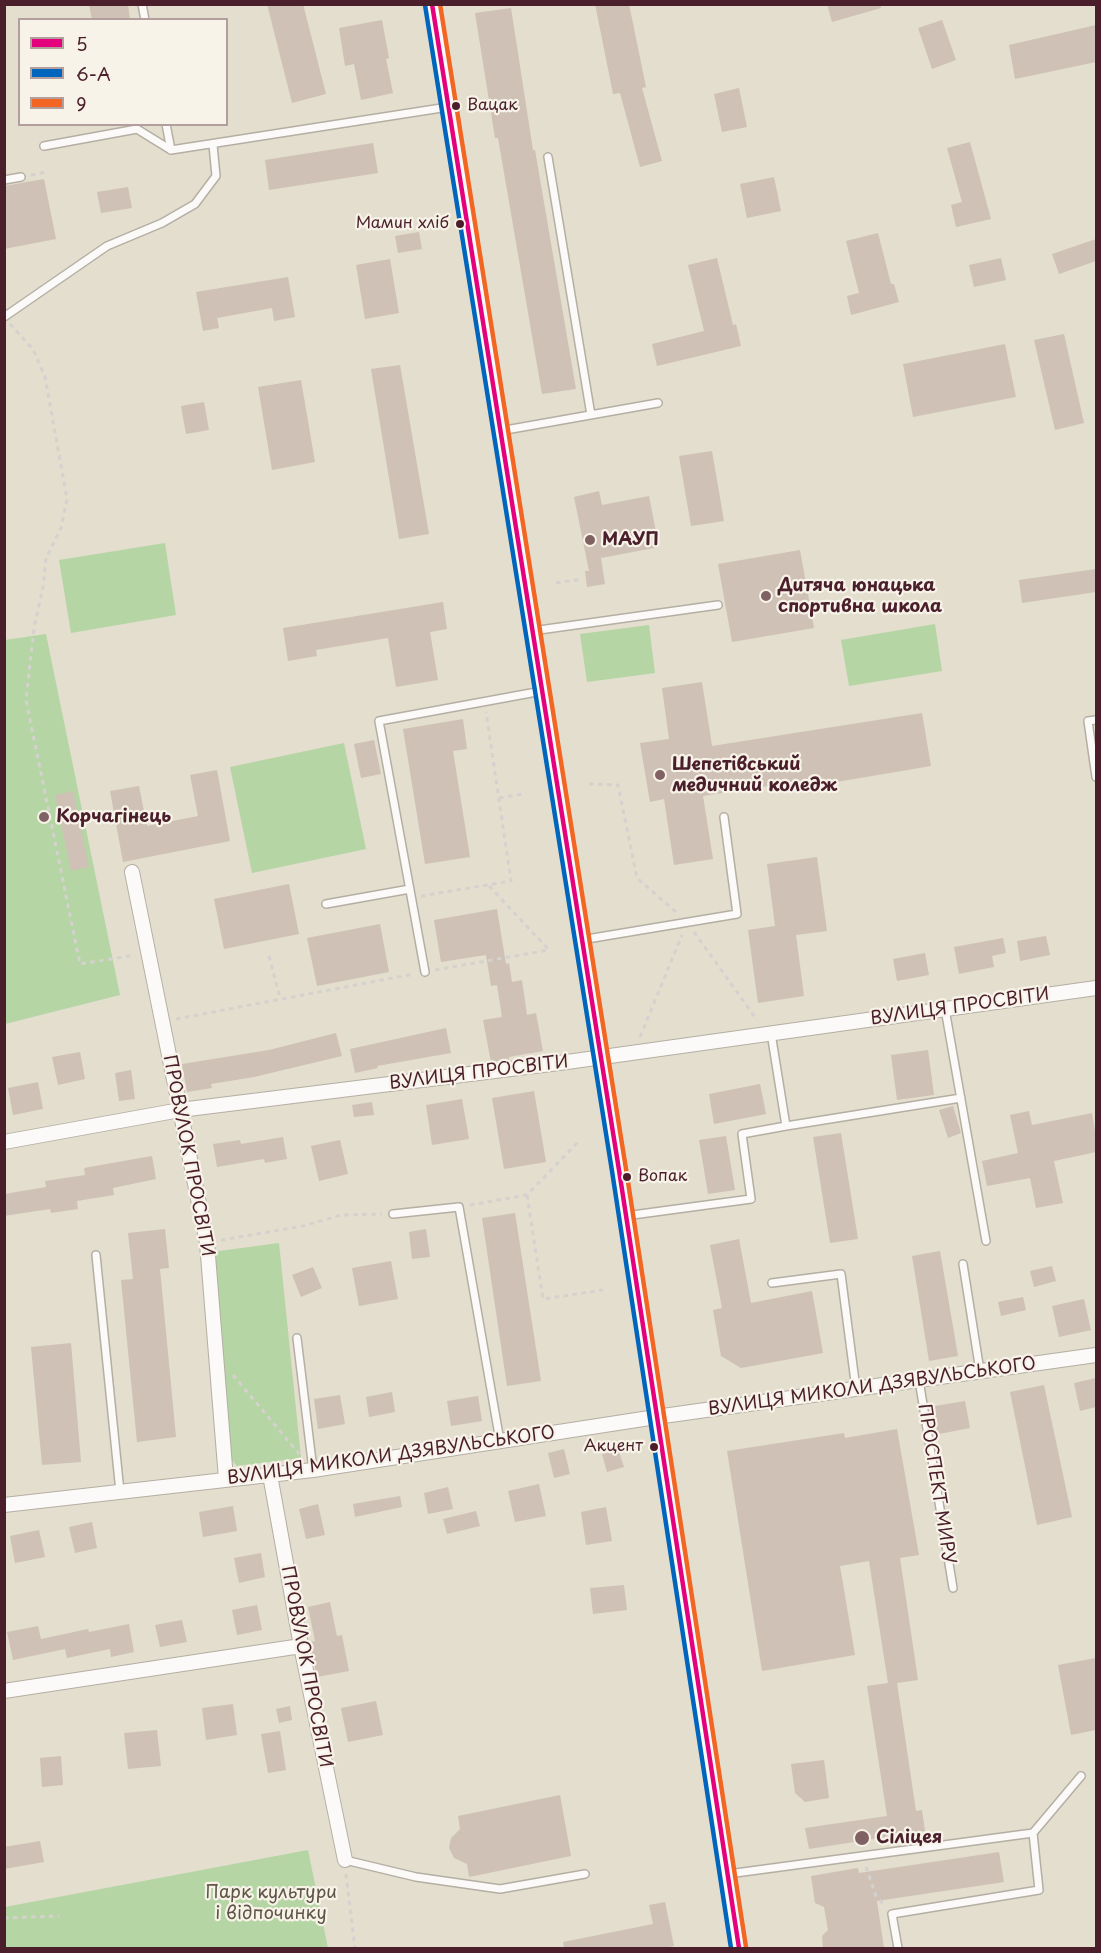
<!DOCTYPE html>
<html>
<head>
<meta charset="utf-8">
<style>
	body { margin:0 }
	#map { position:relative; width:1101px; height:1953px; overflow:hidden; background:#e3decd; font-family:"Playpen Sans",sans-serif }
	canvas { display:block }
	.frame { position:absolute; inset:0; border:6px solid #4a1f2b; pointer-events:none }
	.legend { position:absolute; left:18px; top:18px; width:210px; height:108px; box-sizing:border-box; background:#f7f3e8; border:2px solid #b29e9c; margin:0; padding:8px 10px; list-style:none; font-size:18px; color:#4a1f2b }
	.legend li { display:flex; align-items:center; gap:12px; height:30px }
	.legend b { width:30px; border:2px solid #b29e9c }
</style>
</head>
<body>
<div id="map">
<canvas width="1101" height="1953"></canvas>
<div class="frame"></div>
<ul class="legend">
<li><b style="height:8px;background:#e5007d"></b>5</li>
<li><b style="height:8px;background:#0065bd"></b>6-А</li>
<li><b style="height:8px;background:#f26522"></b>9</li>
</ul>
</div>
<script>
const ctx = document.querySelector('canvas').getContext('2d');
ctx.lineJoin = 'round';
function paint(path, color) {
  ctx.fillStyle = color;
  ctx.fill(path, 'evenodd');
}
function toPath(rows) {
  const path = new Path2D();
  for (const r of rows) {
    path.moveTo(r[0], r[1]);
    for (let i = 2; i < r.length; i += 2) path.lineTo(r[i], r[i + 1]);
  }
  return path;
}
function trace(path, color, width, dash) {
  ctx.strokeStyle = color;
  ctx.lineWidth = width;
  ctx.lineCap = dash ? 'butt' : 'round';
  ctx.setLineDash(dash || []);
  ctx.stroke(path);
}
function write(font, color, halo, rows, align = 'center') {
  ctx.font = font + ' "Playpen Sans",sans-serif';
  ctx.lineWidth = 4.5;
  ctx.setLineDash([]);
  ctx.textBaseline = 'middle';
  ctx.strokeStyle = halo;
  ctx.fillStyle = color;
  for (const [text, x, y, turn = 0] of rows) {
    ctx.save();
    ctx.translate(x, y);
    ctx.rotate((+turn || 0) * Math.PI / 180);
    ctx.textAlign = isNaN(turn) ? turn : align;
    if (halo) ctx.strokeText(text, 0, 0);
    ctx.fillText(text, 0, 0);
    ctx.restore();
  }
}
paint(toPath([
	[165,543,176,615,71,633,59,560],
	[935,624,942,671,849,686,841,640],
	[649,625,655,673,587,682,580,634],
	[46,634,120,995,5,1024,5,640],
	[344,743,366,849,252,873,230,767],
	[279,1243,301,1458,237,1466,228,1456,212,1252],
	[308,1850,328,1948,5,1948,5,1907]
]), '#b5d5a5');
paint(toPath([
	[89,4,128,4,130,20,92,20],
	[267,4,303,4,326,94,292,103],
	[595,4,629,4,646,87,642,88,662,161,640,167,620,93,613,94],
	[827,4,880,4,881,8,832,22],
	[511,8,533,150,535,150,576,389,542,394,498,138,495,138,475,13],
	[382,20,389,58,386,59,393,93,361,100,354,64,345,66,339,28],
	[942,20,956,60,932,69,918,28],
	[1096,25,1096,62,1015,79,1009,45],
	[739,88,747,127,722,132,714,94],
	[970,142,991,219,956,227,951,205,962,202,947,148],
	[373,143,378,173,269,190,265,160],
	[774,177,781,211,747,218,740,184],
	[44,179,56,239,4,249,4,186],
	[128,187,132,208,101,213,97,192],
	[419,232,422,249,398,253,395,236],
	[878,233,891,284,894,284,899,302,851,315,847,296,859,293,846,241],
	[1096,239,1096,261,1059,274,1052,254],
	[717,258,733,325,736,324,741,346,657,366,652,344,704,331,688,265],
	[1001,258,1006,280,974,287,969,265],
	[390,259,399,313,365,319,356,265],
	[288,277,295,317,274,321,272,308,217,318,219,328,203,331,196,292],
	[1064,334,1084,423,1055,430,1034,340],
	[1005,344,1016,397,913,417,903,364],
	[400,365,429,534,399,539,371,369],
	[301,380,315,462,272,470,258,387],
	[204,402,209,430,186,434,181,406],
	[712,451,724,521,691,526,679,456],
	[599,491,602,505,649,496,659,547,601,558,605,584,587,587,585,571,589,571,574,497],
	[800,550,814,628,732,642,718,564],
	[1096,569,1096,592,1022,603,1019,580],
	[443,602,447,629,430,632,438,680,396,687,388,638,316,650,317,656,288,661,283,628],
	[702,682,712,746,922,713,931,766,807,787,806,780,703,796,713,859,674,865,664,799,650,802,640,743,669,739,662,688],
	[463,719,467,749,453,751,470,857,425,864,403,729],
	[374,740,381,774,361,778,354,744],
	[217,770,230,841,123,862,110,791,139,786,147,826,198,816,190,775],
	[73,791,89,867,71,871,55,795],
	[817,857,827,931,796,935,804,996,758,1003,748,930,775,926,767,864],
	[289,884,299,934,224,949,214,899],
	[497,909,506,964,509,963,512,982,522,980,527,1015,536,1013,543,1051,509,1057,509,1060,491,1062,483,1020,502,1017,497,985,491,986,486,955,441,962,434,920],
	[380,924,389,972,317,986,307,938],
	[1046,936,1050,955,1020,961,1017,941],
	[1003,938,1006,953,992,956,994,967,959,974,954,947],
	[925,953,929,975,897,981,893,959],
	[446,1028,451,1053,377,1066,378,1068,355,1073,350,1049],
	[336,1033,342,1056,254,1077,211,1084,212,1088,187,1092,182,1064,269,1050],
	[928,1050,934,1095,897,1100,891,1055],
	[80,1052,85,1079,58,1085,52,1057],
	[131,1070,135,1099,119,1101,115,1073],
	[38,1082,43,1109,13,1115,8,1088],
	[760,1084,766,1114,714,1124,709,1094],
	[534,1091,546,1162,504,1169,492,1098],
	[462,1099,469,1139,432,1145,426,1105],
	[372,1102,374,1115,354,1117,352,1105],
	[953,1106,961,1133,948,1138,939,1110],
	[1029,1111,1032,1125,1092,1113,1096,1137,1096,1152,1054,1161,1063,1203,1036,1208,1030,1178,987,1186,982,1161,1018,1153,1010,1115],
	[841,1133,858,1239,830,1243,813,1137],
	[726,1136,735,1190,708,1194,699,1140],
	[283,1137,287,1159,265,1163,264,1159,217,1167,213,1144,240,1140,241,1144],
	[340,1140,348,1174,319,1181,311,1146],
	[152,1156,156,1179,113,1188,114,1195,77,1201,78,1209,51,1213,50,1209,4,1216,4,1194,46,1187,45,1181,85,1175,84,1168],
	[515,1213,541,1381,507,1386,482,1218],
	[165,1229,169,1268,160,1269,176,1437,137,1442,121,1280,133,1279,128,1233],
	[426,1229,430,1257,412,1259,409,1232],
	[739,1239,751,1303,812,1291,823,1353,741,1368,721,1356,713,1310,722,1308,710,1245],
	[940,1251,958,1356,929,1361,912,1256],
	[391,1261,398,1299,359,1306,352,1268],
	[1052,1266,1056,1281,1034,1287,1030,1271],
	[313,1267,322,1288,301,1297,292,1275],
	[1023,1297,1026,1310,1001,1316,998,1302],
	[1084,1299,1091,1330,1059,1337,1052,1306],
	[71,1343,81,1462,42,1465,31,1347],
	[1096,1378,1096,1407,1080,1411,1074,1383],
	[1044,1385,1072,1517,1037,1525,1010,1392],
	[392,1392,395,1412,369,1417,366,1397],
	[340,1395,345,1424,318,1429,314,1399],
	[478,1396,482,1421,451,1426,447,1401],
	[965,1401,970,1428,934,1435,929,1407],
	[897,1429,919,1555,900,1558,918,1680,897,1683,916,1811,922,1810,925,1831,809,1849,805,1828,887,1816,867,1686,888,1683,869,1561,840,1566,855,1655,762,1671,727,1451,844,1433,845,1438],
	[564,1449,570,1474,554,1478,548,1453],
	[618,1449,624,1467,607,1472,602,1454],
	[539,1484,546,1516,515,1522,508,1491],
	[448,1487,453,1509,428,1514,424,1493],
	[400,1496,402,1507,355,1517,353,1504],
	[318,1504,325,1535,306,1539,299,1509],
	[233,1506,237,1531,203,1537,199,1512],
	[606,1507,612,1541,586,1545,581,1512],
	[476,1511,480,1526,447,1534,443,1519],
	[92,1522,97,1548,75,1553,69,1527],
	[39,1530,45,1557,15,1563,10,1536],
	[261,1553,265,1577,239,1583,234,1558],
	[624,1585,627,1610,593,1614,590,1588],
	[330,1602,337,1636,342,1635,349,1671,317,1677,309,1642,315,1641,308,1607],
	[257,1605,262,1630,237,1635,232,1610],
	[182,1620,187,1642,160,1647,155,1625],
	[129,1624,134,1652,111,1657,110,1649,67,1658,65,1649,13,1660,7,1632,38,1626,41,1639,88,1629,89,1632],
	[1096,1658,1096,1730,1071,1735,1058,1665],
	[376,1701,383,1735,348,1742,341,1708],
	[233,1704,237,1735,206,1740,202,1708],
	[290,1706,292,1720,279,1723,276,1709],
	[157,1730,161,1766,128,1769,124,1733],
	[280,1731,286,1770,268,1773,261,1734],
	[61,1756,63,1785,42,1787,40,1758],
	[824,1760,829,1798,805,1802,795,1793,791,1764],
	[560,1795,571,1856,469,1877,467,1864,454,1858,449,1848,451,1838,460,1829,458,1816],
	[40,1841,44,1862,4,1869,4,1847],
	[999,1852,1004,1882,877,1901,884,1948,823,1948,822,1936,828,1930,824,1907,815,1903,811,1876,858,1868,859,1873],
	[665,1902,674,1946,664,1948,564,1948,563,1942,653,1924,649,1905]
]), '#cfc1b5');
const lane = toPath([
	[142,4,145,20],
	[166,124,171,150],
	[44,146,137,129,171,150,448,107],
	[548,157,591,415],
	[4,180,21,177],
	[4,317,107,246,162,223,195,204,216,176,213,145],
	[500,431,658,403],
	[532,631,718,605],
	[1096,720,1088,721,1096,777],
	[326,904,410,889],
	[581,940,737,914,724,817],
	[425,972,379,721,542,691],
	[945,1009,986,1241],
	[786,1126,961,1098],
	[393,1214,459,1207,500,1441],
	[625,1216,751,1199,742,1134,786,1126,771,1033],
	[96,1255,120,1492],
	[963,1264,980,1371],
	[772,1283,841,1274,856,1389],
	[297,1338,313,1470],
	[919,1380,953,1588],
	[1033,1833,1081,1776],
	[345,1860,416,1877,500,1889,585,1874],
	[728,1874,1033,1833,1039,1890,892,1914,898,1948]
]);
const street = toPath([
	[432,4,619,1170,739,1948],
	[132,872,207,1243,226,1479],
	[4,1142,180,1110,567,1062,1096,988],
	[270,1475,301,1646,345,1860],
	[4,1505,313,1470,656,1417,1096,1355],
	[4,1691,301,1646]
]);
trace(lane, '#b5aea4', 10);
trace(street, '#b5aea4', 16);
trace(toPath([
	[31,175,47,172],
	[10,324,33,349,45,377,67,499,61,528,46,558,43,587,34,628,26,700,80,964,135,955],
	[556,583,581,579],
	[589,784,618,785,637,878,676,912],
	[499,798,523,794],
	[489,886,549,950],
	[421,896,511,881,486,712],
	[694,932,757,1020],
	[269,956,280,998],
	[435,970,549,950],
	[176,1019,414,974],
	[640,1037,682,935],
	[527,1195,543,1299,603,1290],
	[470,1205,527,1195,580,1140],
	[221,1240,303,1226,341,1215,382,1214],
	[233,1375,300,1455],
	[866,1867,876,1896,885,1906],
	[346,1874,355,1948],
	[4,1918,59,1916]
]), '#d5d1ce', 3, [4.5, 4.5]);
trace(lane, '#fbfaf8', 7);
trace(street, '#fbfaf8', 14);
trace(toPath([
	[432,4,619,1170,739,1948]
]), '#e5007d', 4.5);
trace(toPath([
	[425,5,612,1171,731,1948]
]), '#0065bd', 4.5);
trace(toPath([
	[440,4,626,1169,746,1947]
]), '#f26522', 4.5);
for (const [x, y, r, color] of [
	[456,106,5,"#4a1f2b"],
	[460,224,5,"#4a1f2b"],
	[590,540,6,"#806264"],
	[766,596,6,"#806264"],
	[660,775,6,"#806264"],
	[44,817,6,"#806264"],
	[627,1177,5,"#4a1f2b"],
	[654,1447,5,"#4a1f2b"],
	[862,1838,8,"#806264"]
]) {
  const dot = new Path2D();
  dot.arc(x, y, r, 0, 2 * Math.PI);
  ctx.fillStyle = color;
  ctx.fill(dot);
  trace(dot, '#f7f3e8', 2);
}
write('16px', '#4a1f2b', '#f7f3e8', [
	["Вацак",467,106],
	["Мамин хліб",449,224,"right"],
	["Вопак",638,1177],
	["Акцент",643,1447,"right"]
], 'left');
write('bold 18px', '#4a1f2b', '#f7f3e8', [
	["МАУП",602,540],
	["Дитяча юнацька",778,586],
	["спортивна школа",778,607],
	["Шепетівський",672,765],
	["медичний коледж",672,786],
	["Корчагінець",56,817],
	["Сіліцея",876,1838]
], 'left');
write('18px', '#4a1f2b', '#f7f3e8', [
	["ВУЛИЦЯ ПРОСВІТИ",960,1007,-8],
	["ВУЛИЦЯ ПРОСВІТИ",479,1073,-7],
	["ПРОВУЛОК ПРОСВІТИ",188,1156,79],
	["ВУЛИЦЯ МИКОЛИ ДЗЯВУЛЬСЬКОГО",872,1387,-8],
	["ВУЛИЦЯ МИКОЛИ ДЗЯВУЛЬСЬКОГО",391,1456,-8],
	["ПРОСПЕКТ МИРУ",936,1484,81],
	["ПРОВУЛОК ПРОСВІТИ",306,1667,79]
]);
write('18px', '#5f5446', '#f7f3e8', [
	["Парк культури",271,1893],
	["і відпочинку",271,1914]
]);
</script>
</body>
</html>
